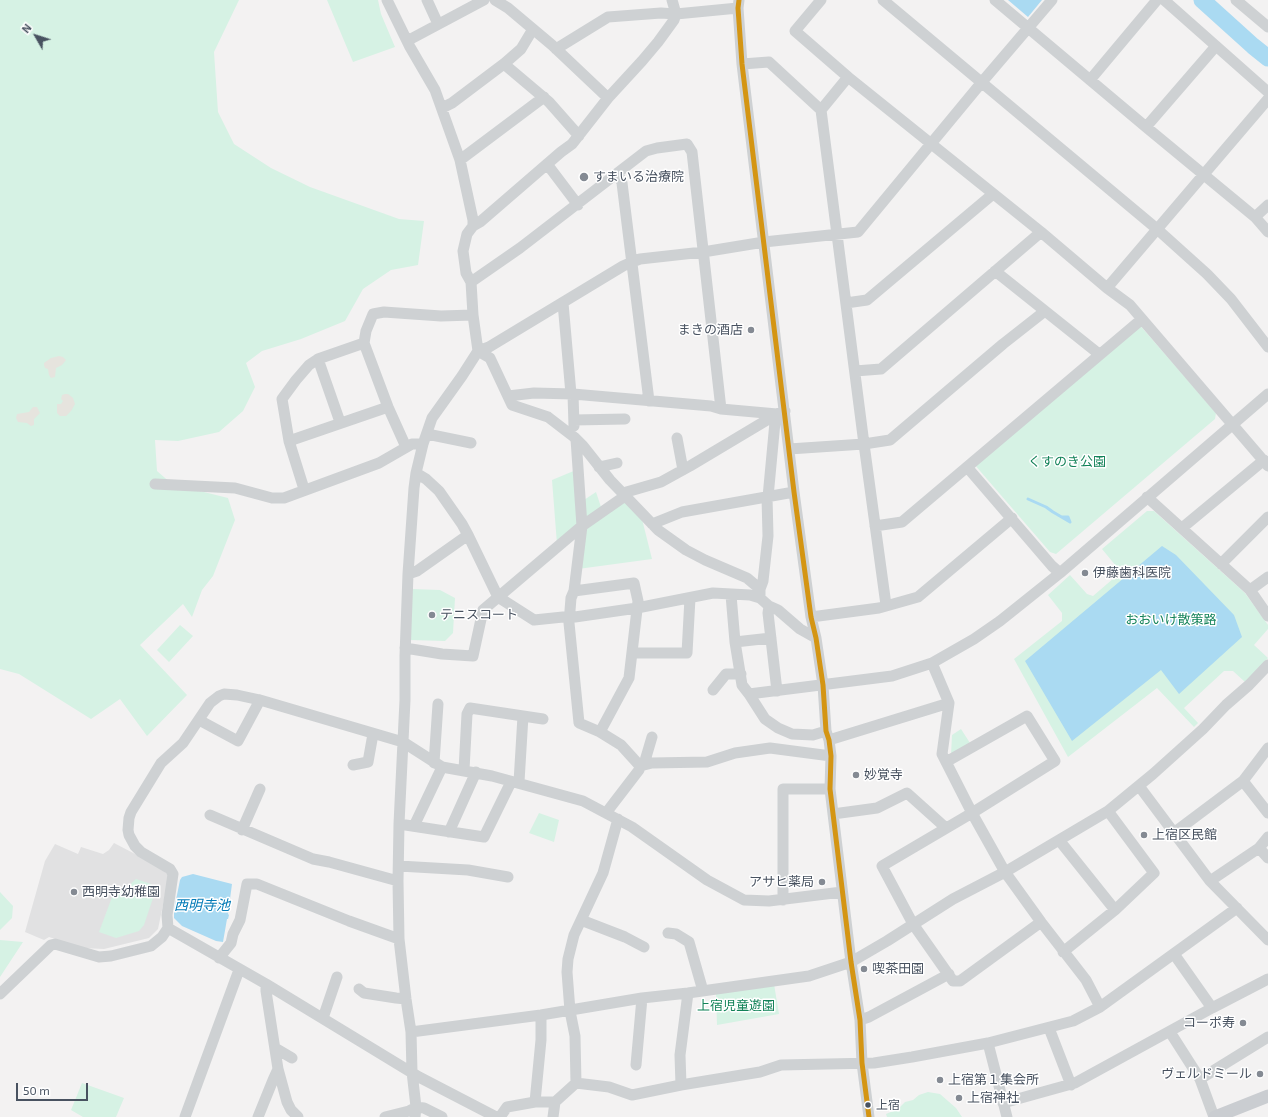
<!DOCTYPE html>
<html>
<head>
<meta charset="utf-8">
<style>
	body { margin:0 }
	#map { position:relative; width:1268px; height:1117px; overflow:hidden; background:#f3f2f2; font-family:"Exo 2",sans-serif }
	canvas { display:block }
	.north { position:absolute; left:16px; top:16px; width:40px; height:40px; -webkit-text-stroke:3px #fff; paint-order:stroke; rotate:309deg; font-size:11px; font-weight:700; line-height:16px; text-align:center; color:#485260 }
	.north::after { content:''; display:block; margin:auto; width:14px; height:18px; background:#485260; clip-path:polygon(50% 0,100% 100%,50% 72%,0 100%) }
	.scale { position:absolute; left:16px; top:1083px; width:72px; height:18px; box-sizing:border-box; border:2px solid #485260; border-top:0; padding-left:5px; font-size:12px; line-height:14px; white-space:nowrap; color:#485260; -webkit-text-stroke:3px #fff; paint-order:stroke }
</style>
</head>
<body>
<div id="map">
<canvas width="1268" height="1117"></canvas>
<div class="north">N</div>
<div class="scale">50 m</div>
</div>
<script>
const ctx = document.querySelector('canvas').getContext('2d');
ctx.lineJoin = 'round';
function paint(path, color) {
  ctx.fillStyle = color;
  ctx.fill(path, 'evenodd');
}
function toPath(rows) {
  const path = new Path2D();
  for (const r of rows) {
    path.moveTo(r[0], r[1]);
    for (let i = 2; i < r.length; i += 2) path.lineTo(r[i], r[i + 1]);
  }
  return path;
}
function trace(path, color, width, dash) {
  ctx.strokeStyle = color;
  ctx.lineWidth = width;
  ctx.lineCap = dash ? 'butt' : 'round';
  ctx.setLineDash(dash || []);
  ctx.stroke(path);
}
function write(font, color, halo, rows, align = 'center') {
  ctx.font = font + ' "Exo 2","Noto Sans JP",sans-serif';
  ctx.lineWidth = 3;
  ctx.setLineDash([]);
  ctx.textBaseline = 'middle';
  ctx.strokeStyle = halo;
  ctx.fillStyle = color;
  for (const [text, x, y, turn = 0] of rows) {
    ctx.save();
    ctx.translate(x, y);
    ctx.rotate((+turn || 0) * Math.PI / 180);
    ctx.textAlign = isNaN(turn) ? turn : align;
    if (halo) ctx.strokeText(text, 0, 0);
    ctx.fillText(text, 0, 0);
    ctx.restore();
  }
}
paint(toPath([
	[114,843,160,867,169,876,158,929,149,938,104,949,83,948,49,937,44,940,25,932,45,861,55,844,78,854,81,847,103,854,109,850]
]), '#e1e1e2');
paint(toPath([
	[0,0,239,0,214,52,218,112,234,144,271,168,310,187,399,219,424,221,418,265,391,270,363,289,345,321,301,339,262,351,246,363,255,387,243,411,219,432,178,441,155,440,157,471,172,484,228,498,235,520,213,576,202,590,192,617,183,604,140,645,187,695,147,736,120,699,91,719,19,674,0,669],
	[327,0,378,0,381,14,395,47,353,62],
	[1138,323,1216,413,1215,419,1056,554,1050,552,974,464],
	[576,470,579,522,557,544,552,480],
	[596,492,602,510,583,523,581,502],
	[624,501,642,519,652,559,578,569,584,529],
	[1147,511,1154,511,1245,593,1268,625,1268,629,1254,645,1268,658,1245,682,1233,671,1224,671,1184,708,1198,723,1194,727,1157,688,1068,757,1014,659,1062,621,1062,613,1048,595,1070,575,1087,594,1093,596,1121,572,1102,549],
	[412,589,440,590,455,598,453,633,445,641,410,640],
	[180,625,193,636,169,662,157,650],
	[961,729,970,743,951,755,952,735],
	[539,813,559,820,554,842,529,833],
	[136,879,151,884,156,889,144,925,139,931,116,938,99,932,115,889,127,887],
	[0,892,13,906,12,918,0,930],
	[0,940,23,942,0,977],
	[774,984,779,1014,717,1025,716,993],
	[82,1083,124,1098,116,1117,83,1117,71,1110],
	[928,1092,940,1094,956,1108,962,1117,887,1117,886,1114,898,1109,905,1102,913,1100,919,1095]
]), '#d6f2e4');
paint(toPath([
	[59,356,63,357,66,360,62,365,56,368,55,377,51,378,49,375,48,369,45,368,44,365,44,363,51,358],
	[65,394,68,394,73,398,75,404,71,411,66,416,60,416,57,413,57,404,61,404,63,401,61,399,62,395],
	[33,407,37,407,40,413,34,419,34,425,31,426,27,423,18,422,16,418,17,414,29,412]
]), '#e6e4de');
paint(toPath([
	[1008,0,1042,0,1028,17],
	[1162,546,1176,555,1234,615,1242,637,1179,694,1161,670,1072,741,1025,661],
	[193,874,232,884,228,914,229,915,228,919,227,919,223,942,216,941,182,926,174,918,174,910,180,880,182,877]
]), '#aadaf2');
trace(toPath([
	[1028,499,1046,507,1053,512,1070,522],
	[1062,517,1068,517,1070,522]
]), '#aadaf2', 3);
trace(toPath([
	[1202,0,1253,46,1268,58]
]), '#aadaf2', 17);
trace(toPath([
	[387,0,410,47,435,90,460,160,473,220,473,226,467,234,463,251,466,273,471,282,473,315,478,351],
	[427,0,438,24],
	[495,0,508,8,552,45,608,98],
	[739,0,738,8,742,64,794,492,811,617,816,638,823,685,826,731,829,740,831,756,830,789,851,962,860,1020,862,1063,869,1117],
	[821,0,795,31,848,77,1041,232,1107,288,1130,305,1268,466],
	[883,0,1157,229,1207,274,1231,299,1268,347],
	[995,0,1146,127,1255,217,1268,232],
	[1164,0,1268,92],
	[1236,0,1268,27],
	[407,41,484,0],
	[556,49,608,17,661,13,676,14,672,0],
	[504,64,549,102,579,136],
	[742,64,769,62,821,110,864,444,890,440,1003,344,1045,311],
	[1090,80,1157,0],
	[442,108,452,103,505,63,521,49,533,29],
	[821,110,848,77],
	[1146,127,1216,46],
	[460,160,544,97],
	[547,164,578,205],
	[618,173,622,183,649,401],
	[1255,217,1268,205],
	[473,226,480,222,561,152,572,144,608,98,642,61,658,42,674,20,676,14,738,8],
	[995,271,1099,354],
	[471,282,520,248,646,151,657,148,687,144,692,152,721,409,711,406,573,394,534,393,508,396],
	[1107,288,1268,99],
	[563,303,571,394],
	[846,303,867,300,993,194],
	[364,343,388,407,406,447],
	[478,351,490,358,512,405,548,417,574,437,583,446,610,480,658,530,686,550,705,560,747,578,760,589],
	[318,359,340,422],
	[855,371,881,369,1041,232],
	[573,394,574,426],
	[721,409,777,414,775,422,768,497],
	[574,420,625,419],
	[427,434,471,443],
	[677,438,683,470],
	[289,441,388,407],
	[789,449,864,444,886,605],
	[599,467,617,463],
	[967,467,1052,566,1060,573],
	[416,473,426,479,439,491,462,524,468,535],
	[155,484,235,488,272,498,284,498,379,463,412,444,423,444],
	[304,489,289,441,282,399,296,380,309,365,318,359,364,343,366,331,373,314,384,312,441,316,473,315],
	[623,493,661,482,690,466,777,414,785,411],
	[1147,497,1250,590,1268,616],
	[652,524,682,512,794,492],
	[875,526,902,522,1142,319],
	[1182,528,1264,460],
	[1221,564,1268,517],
	[408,574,417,571,468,535,498,597,534,620,563,617,575,617,637,608,713,593,750,595,760,598,769,606,778,610,800,629,816,638],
	[1250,590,1268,577],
	[574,591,582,526,576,439],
	[731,595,735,642,742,685,749,694],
	[760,595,760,589,763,581,768,536,767,497],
	[769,606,768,613,777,691],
	[811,617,879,608,918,597,1012,518],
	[735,642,771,638],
	[405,648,442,654,473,656,483,610,582,526,625,496],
	[632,653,687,653,690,598],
	[932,663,949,703,942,754,972,813,1005,872,1041,922,1086,980,1100,1007],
	[713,690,726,674,741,674],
	[199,720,238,741,260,700],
	[826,731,813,735,792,734,778,728,765,719,749,694,892,676,932,663,974,639,1000,621,1060,573,1268,394],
	[600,732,629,678,638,601,634,583,574,591,571,598,569,623,579,723,600,732,621,745,640,766,639,770,606,813],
	[829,740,949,703],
	[946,762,1027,716,1055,761,972,813,882,866,913,924,953,981,960,981,1041,922],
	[434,763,438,704],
	[644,764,652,737],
	[353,765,368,762,373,734],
	[640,766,652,763,707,762,735,753,770,748,831,756],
	[464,770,467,714,470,708,543,719],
	[1243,781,1268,813],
	[519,782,523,716],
	[1139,786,1210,881,1268,940],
	[833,814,877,808,907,793,946,828],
	[210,815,313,859,329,862,398,881],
	[399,824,484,837,511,782],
	[414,826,442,767],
	[242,830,260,789],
	[449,832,476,772],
	[1175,832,1243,781,1268,748],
	[1059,840,1115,910],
	[1259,848,1268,858],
	[399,866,468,870,508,877],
	[1210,881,1259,848,1268,837],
	[783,900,783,789,830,789],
	[581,920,625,937,644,947],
	[168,928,266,984,419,1077,496,1117],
	[668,933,676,934,689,942,703,991],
	[1063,952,1115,910,1154,873,1108,811],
	[1174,954,1212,1008],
	[219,958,231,943,233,934,240,920,247,884,257,884,349,921,399,939],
	[359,989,364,993,396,998,406,999],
	[0,994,51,945,55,944,99,957,111,956,151,946,162,937,168,928,167,915,173,874,170,869,141,852,135,846,129,835,128,830,129,818,131,812,161,763,183,743,210,703,219,696,224,694,237,695,260,700,403,742,442,767,492,776,583,801,632,827,707,880,744,900,769,901,842,892],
	[323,1018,337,977],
	[860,1020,869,1017,949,974],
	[1049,1028,1071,1085],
	[411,1032,541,1015,642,998,688,993,809,976,851,962,887,941,953,899,1005,872,1108,811,1153,774,1203,729,1226,705,1249,685,1268,665],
	[1170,1032,1200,1079,1214,1117],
	[988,1043,1007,1117],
	[275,1048,292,1058],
	[636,1065,642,998],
	[278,1069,287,1102,291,1110,298,1117],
	[1200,1079,1268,1037],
	[576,1083,609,1087,632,1095,681,1085,760,1072,781,1065,874,1063,912,1057,988,1043,1073,1021,1100,1007,1237,908],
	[681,1085,680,1055,688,993],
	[535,1102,541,1040,541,1015],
	[1003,1103,1075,1083,1212,1008,1268,979],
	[185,1117,239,970],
	[258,1117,273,1080,278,1069,266,991,266,984],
	[385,1117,409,1111,416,1107,424,1108,442,1117],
	[415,1117,416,1107,412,1072,411,1032,406,999,399,939,398,881,399,824,405,700,405,656,408,574,414,488,416,473,423,444,432,418,462,376,478,351,489,347,623,266,632,262,640,259,703,252,764,242,858,232,982,82,1052,0],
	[500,1117,507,1107,535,1102,555,1102,576,1083,575,1036,570,1011,567,972,568,959,574,935,603,873,618,819],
	[553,1117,555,1102]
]), '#ced1d3', 11);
trace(toPath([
	[1215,1117,1268,1096]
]), '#cacdd1', 13);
trace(toPath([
	[739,0,738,8,742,64,794,492,811,617,816,638,823,685,826,731,829,740,831,756,830,789,851,962,860,1020,862,1063,869,1117]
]), '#d49513', 5);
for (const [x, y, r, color] of [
	[584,177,5,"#848a93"],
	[751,330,4,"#848a93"],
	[1085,573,4,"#848a93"],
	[432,615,4,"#848a93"],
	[856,775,4,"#848a93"],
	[1144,835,4,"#848a93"],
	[822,882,4,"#848a93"],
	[74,892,4,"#848a93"],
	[864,969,4,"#848a93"],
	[1243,1023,4,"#848a93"],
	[1260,1074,4,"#848a93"],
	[940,1080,4,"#848a93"],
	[959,1098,4,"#848a93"],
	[868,1105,3.5,"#485260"]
]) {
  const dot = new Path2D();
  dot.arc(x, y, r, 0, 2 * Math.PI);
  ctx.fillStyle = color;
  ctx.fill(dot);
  trace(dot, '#fff', 1.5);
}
write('12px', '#485260', '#fff', [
	["上宿",876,1105]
], 'left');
write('13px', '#485260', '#fff', [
	["すまいる治療院",593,177],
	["まきの酒店",743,330,"right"],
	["伊藤歯科医院",1093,573],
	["テニスコート",440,615],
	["妙覚寺",864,775],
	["上宿区民館",1152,835],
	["アサヒ薬局",814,882,"right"],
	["西明寺幼稚園",82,892],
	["喫茶田園",872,969],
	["コーポ寿",1235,1023,"right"],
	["ヴェルドミール",1252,1074,"right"],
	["上宿第１集会所",948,1080],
	["上宿神社",967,1098]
], 'left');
write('13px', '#128258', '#fff', [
	["くすのき公園",1067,462],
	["おおいけ散策路",1171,620],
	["上宿児童遊園",736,1006]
]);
write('italic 14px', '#047bb7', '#fff', [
	["西明寺池",202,905]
]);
</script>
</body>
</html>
